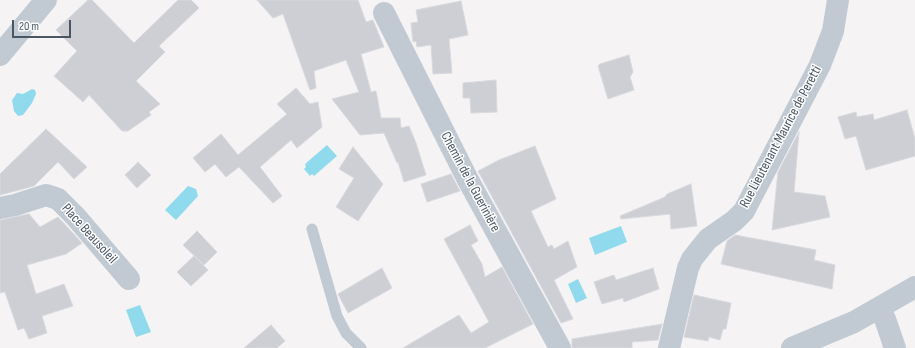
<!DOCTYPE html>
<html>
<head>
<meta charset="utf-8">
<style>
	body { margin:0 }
	#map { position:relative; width:915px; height:348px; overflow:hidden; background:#f5f3f3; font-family:"Sofia Sans Condensed",sans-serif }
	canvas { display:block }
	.scale { position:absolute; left:12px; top:20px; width:59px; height:18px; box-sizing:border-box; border:2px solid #4a5661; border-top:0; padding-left:5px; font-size:12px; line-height:14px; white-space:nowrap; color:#4a5661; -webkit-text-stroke:3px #fff; paint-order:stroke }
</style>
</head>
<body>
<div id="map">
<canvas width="915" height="348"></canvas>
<div class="scale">20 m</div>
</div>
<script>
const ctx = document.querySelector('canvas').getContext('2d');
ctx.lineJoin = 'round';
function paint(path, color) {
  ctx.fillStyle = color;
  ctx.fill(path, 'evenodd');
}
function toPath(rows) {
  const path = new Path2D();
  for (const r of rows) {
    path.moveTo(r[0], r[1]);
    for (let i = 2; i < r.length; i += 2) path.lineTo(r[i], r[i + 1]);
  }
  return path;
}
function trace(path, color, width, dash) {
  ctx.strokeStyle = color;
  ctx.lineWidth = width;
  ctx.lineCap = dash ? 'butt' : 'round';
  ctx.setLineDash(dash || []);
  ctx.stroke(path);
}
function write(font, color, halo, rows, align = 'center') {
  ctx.font = font + ' "Sofia Sans Condensed",sans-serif';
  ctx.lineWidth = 3;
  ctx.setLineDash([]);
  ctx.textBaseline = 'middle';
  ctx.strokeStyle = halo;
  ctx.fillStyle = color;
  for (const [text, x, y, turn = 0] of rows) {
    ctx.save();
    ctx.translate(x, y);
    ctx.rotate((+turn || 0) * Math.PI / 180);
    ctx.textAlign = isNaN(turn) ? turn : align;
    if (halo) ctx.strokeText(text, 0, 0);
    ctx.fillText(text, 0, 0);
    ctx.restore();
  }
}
paint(toPath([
	[32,89,35,90,36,94,32,103,23,115,18,116,14,111,12,100,17,93,23,94],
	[327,145,337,156,314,176,312,174,310,176,304,169,306,167,305,164],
	[188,186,196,189,198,196,176,220,165,210],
	[621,226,627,242,595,255,589,238],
	[578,279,587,298,576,303,568,284],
	[140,305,151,332,136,337,126,310]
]), '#90daee');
const building = toPath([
	[88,0,92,0,134,43,178,0,191,0,199,8,159,46,165,52,136,81,160,104,149,112,151,115,128,131,122,131,89,95,83,102,54,76,77,51,56,30,88,0],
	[257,0,358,0,366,22,373,20,384,47,361,54,371,92,376,91,381,118,400,118,401,128,409,126,416,143,426,175,404,182,398,162,397,163,384,133,360,135,332,99,359,92,346,60,314,71,316,88,310,90,283,14,273,18,257,0],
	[461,1,468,35,449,39,452,73,433,74,431,45,417,47,416,41,413,42,411,23,418,22,416,10,461,1],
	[629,55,633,72,630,77,634,90,608,99,598,66,600,64,629,55],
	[496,80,497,112,471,113,470,98,463,98,463,83,496,80],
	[296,88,310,104,318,102,322,127,297,148,291,140,260,167,282,196,273,203,239,167,226,177,215,164,205,172,193,158,221,134,238,155,287,114,277,104,296,88],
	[907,110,915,139,915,156,866,170,856,136,845,139,838,117,856,112,857,117,873,114,874,120,907,110],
	[46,129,87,167,74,179,58,162,34,186,0,195,0,174,46,129],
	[799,132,794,192,825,196,830,217,772,230,778,172,799,132],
	[535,146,556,199,531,211,548,247,552,245,554,249,568,241,577,267,554,280,573,319,561,323,478,171,499,160,535,146],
	[353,147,383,184,358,221,336,207,354,178,339,169,353,147],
	[138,162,151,175,137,188,125,175,138,162],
	[451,174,460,191,427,202,421,184,451,174],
	[691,184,697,226,671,229,670,214,621,219,620,216,665,197,667,194,691,184],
	[29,214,40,227,58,217,82,243,66,254,27,265,36,294,64,284,73,306,42,316,47,333,29,339,24,328,18,330,5,292,0,293,0,220,29,214],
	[470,225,478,241,471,245,482,264,485,277,502,267,533,324,485,348,403,348,459,315,471,333,489,322,444,239,470,225],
	[197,231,217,252,204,265,183,245,197,231],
	[735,235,816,250,814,260,835,265,832,289,721,264,727,241,735,235],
	[194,256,208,270,191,286,177,272,194,256],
	[382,268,392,288,348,313,338,294,382,268],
	[653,268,659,289,624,302,623,298,602,304,594,282,614,275,616,280,653,268],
	[694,295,731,303,726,329,723,329,720,340,709,337,708,341,684,337,694,295],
	[662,324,658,340,632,342,632,348,572,348,572,339,662,324],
	[271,325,285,341,277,348,244,348,271,325]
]);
paint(building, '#cdcfd5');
trace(building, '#d7d9de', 1);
trace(toPath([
	[312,229,337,316,346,333,361,348]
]), '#c1cad2', 11);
trace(toPath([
	[384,13,468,180,560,348],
	[0,55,46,0],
	[0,208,15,205,46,195,58,199,75,216,129,279],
	[878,309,885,319,895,348],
	[669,348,688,268,692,259,708,239,734,221,744,211,820,65,833,31,838,0]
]), '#c1cad2', 22);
trace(toPath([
	[792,348,854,322,915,287]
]), '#c1cad2', 22);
write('14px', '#4a5661', '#fff', [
	["Rue Lieutenant Maurice de Peretti",781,137,-62],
	["Chemin de la Guerinière",470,182,62],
	["Place Beausoleil",89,234,48]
]);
</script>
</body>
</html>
